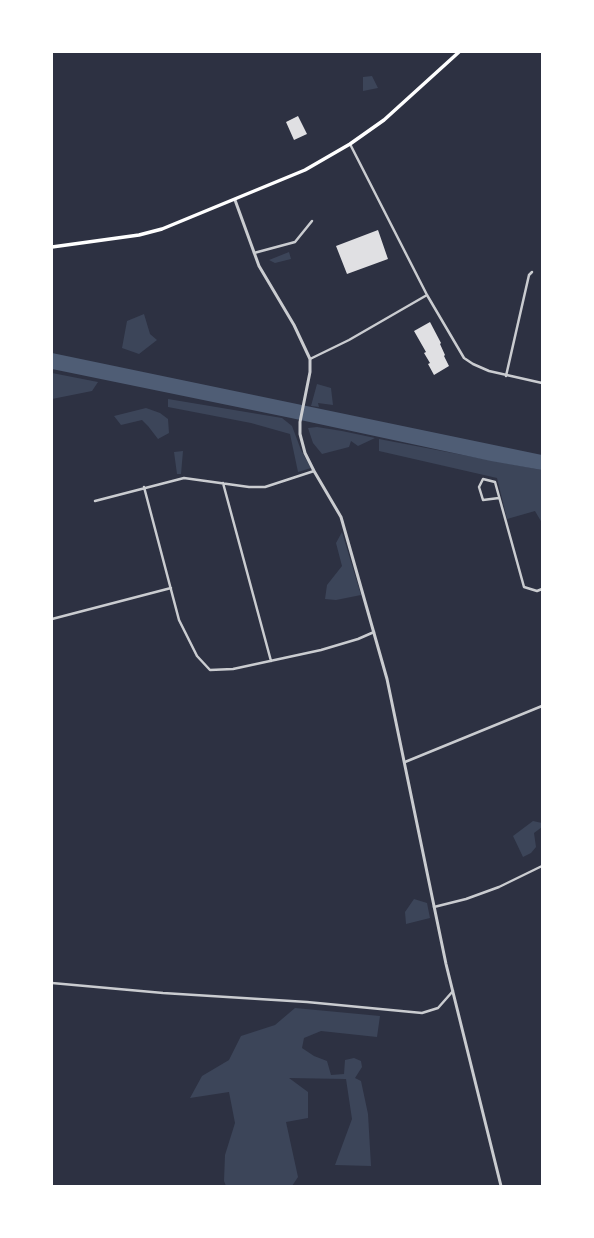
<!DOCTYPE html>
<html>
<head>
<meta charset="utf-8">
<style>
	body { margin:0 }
	#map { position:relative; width:594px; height:1238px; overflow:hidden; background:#2d3142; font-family:Manrope,sans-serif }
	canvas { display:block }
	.frame { position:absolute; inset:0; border:53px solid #fff; pointer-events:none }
</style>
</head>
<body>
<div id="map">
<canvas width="594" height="1238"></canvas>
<div class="frame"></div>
</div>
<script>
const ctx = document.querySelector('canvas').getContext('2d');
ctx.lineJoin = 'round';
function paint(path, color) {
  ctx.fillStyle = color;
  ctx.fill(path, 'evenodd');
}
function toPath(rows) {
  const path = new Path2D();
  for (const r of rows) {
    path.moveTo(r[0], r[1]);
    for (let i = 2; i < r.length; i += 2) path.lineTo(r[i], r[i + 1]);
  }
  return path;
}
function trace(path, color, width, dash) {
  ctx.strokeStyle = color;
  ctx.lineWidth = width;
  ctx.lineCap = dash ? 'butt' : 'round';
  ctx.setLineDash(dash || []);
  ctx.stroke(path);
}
paint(toPath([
	[372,76,378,88,363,91,363,77],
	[289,252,291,259,275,263,269,260],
	[144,314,150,334,157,340,139,354,122,348,127,321],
	[52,373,98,382,92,391,52,399],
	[317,384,331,388,333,405,318,403,319,407,311,406],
	[168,399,282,418,292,426,301,450,311,468,298,472,290,434,251,423,168,407],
	[146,408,160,413,168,419,169,433,158,439,148,426,142,420,121,425,114,416],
	[317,427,342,431,375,438,358,446,351,441,349,447,322,454,313,443,308,428],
	[379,439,542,470,542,523,535,511,507,519,497,478,379,451],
	[183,451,181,474,177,474,174,452],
	[342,532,361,595,336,600,325,599,327,585,342,566,336,543],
	[533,821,542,823,542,827,534,833,536,847,531,853,523,857,513,836],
	[414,899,427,903,430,918,406,924,405,912],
	[295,1008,380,1016,377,1037,321,1031,304,1038,302,1048,314,1056,327,1061,331,1075,344,1074,345,1060,354,1058,361,1061,362,1067,355,1078,361,1081,368,1114,371,1166,335,1165,352,1119,346,1079,289,1078,308,1092,308,1118,286,1122,298,1177,292,1186,226,1186,224,1181,225,1155,235,1123,229,1092,190,1098,202,1076,229,1060,241,1036,275,1025]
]), '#3c4559');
paint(toPath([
	[52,353,542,455,542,470,491,461,291,418,52,369]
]), '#4f5d75');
paint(toPath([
	[298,116,307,134,294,140,286,122],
	[378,230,388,259,347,274,336,246],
	[430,322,441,343,440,344,445,355,444,356,449,366,434,375,428,364,430,363,424,353,426,352,414,331]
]), '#e0e0e3');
trace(toPath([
	[350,144,427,295,464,358,473,364,489,371,542,383],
	[254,253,295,242,312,221],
	[310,359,349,340,427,295],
	[506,376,529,275,532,272],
	[223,483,271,661],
	[144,487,179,620,197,656,210,670,233,669,321,650,358,639,374,632],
	[499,498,483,500,479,487,483,479,495,482,524,587,537,591,542,589],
	[95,501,184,478,249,487,265,487,314,471],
	[52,619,171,588],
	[405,762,542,706],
	[434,907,466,899,499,887,542,866],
	[52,983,163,993,307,1002,422,1013,438,1008,453,991]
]), '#caccd0', 2.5);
trace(toPath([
	[235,200,259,266,294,325,310,359,310,372,300,422,300,434,305,453,314,471,341,517,387,679,446,964,501,1186]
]), '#caccd0', 3);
trace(toPath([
	[52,247,139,235,162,229,305,170,350,144,384,120,459,52]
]), '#fff', 3.5);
</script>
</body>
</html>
